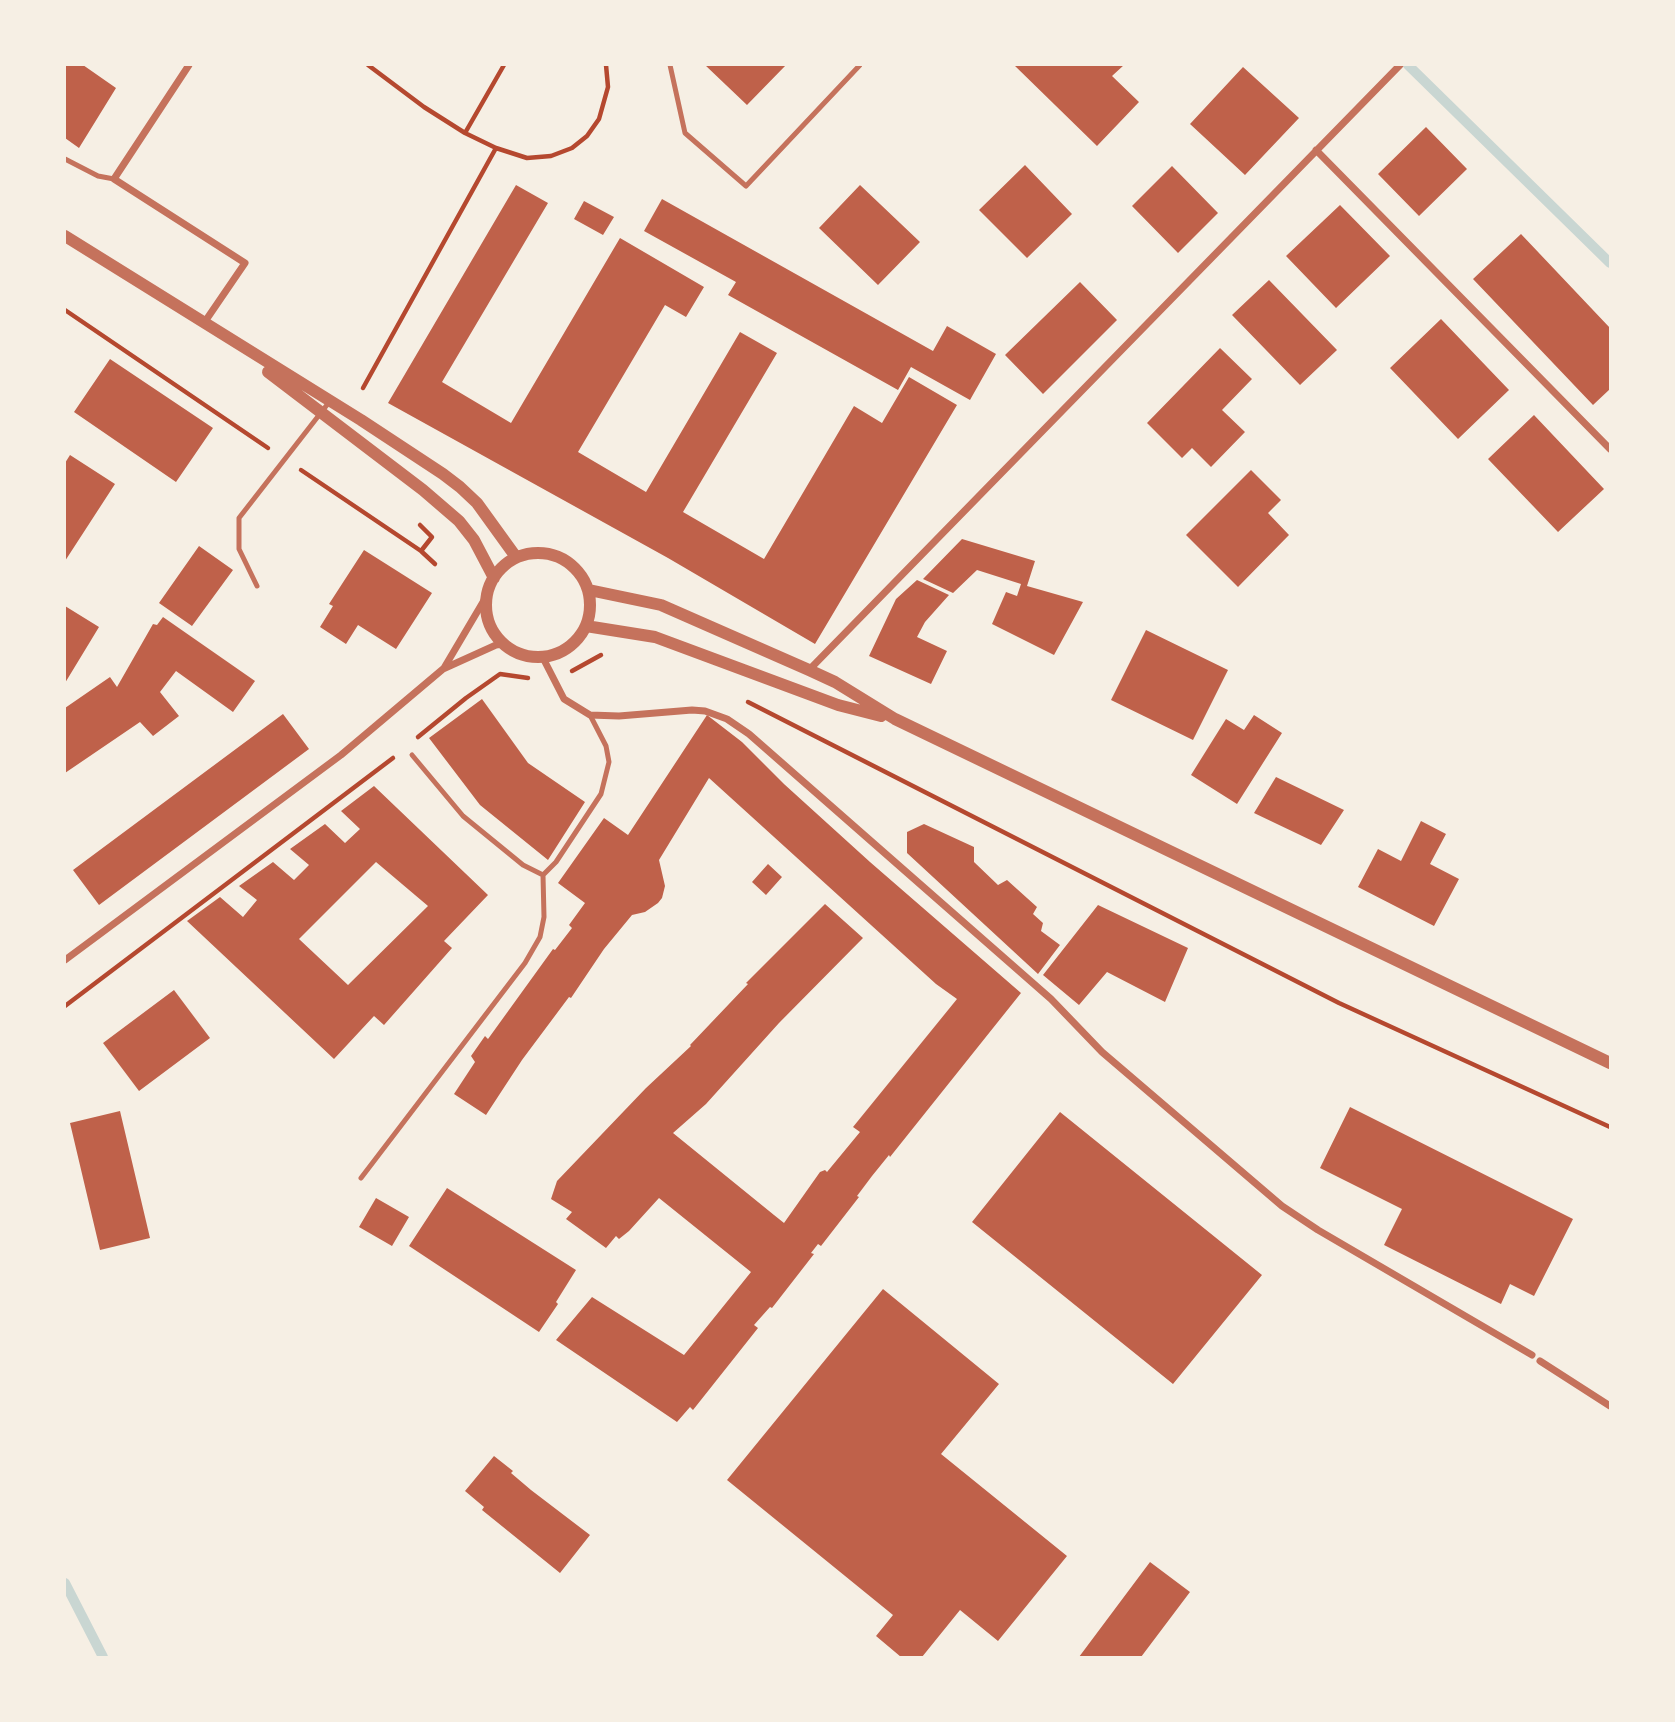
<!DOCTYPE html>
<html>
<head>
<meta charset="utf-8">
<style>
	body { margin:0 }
	#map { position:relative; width:1675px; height:1722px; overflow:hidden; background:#f6efe4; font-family:"Golos Text",sans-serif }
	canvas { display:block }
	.frame { position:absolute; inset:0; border:66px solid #f6efe4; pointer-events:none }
</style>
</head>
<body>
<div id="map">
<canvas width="1675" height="1722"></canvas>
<div class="frame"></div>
</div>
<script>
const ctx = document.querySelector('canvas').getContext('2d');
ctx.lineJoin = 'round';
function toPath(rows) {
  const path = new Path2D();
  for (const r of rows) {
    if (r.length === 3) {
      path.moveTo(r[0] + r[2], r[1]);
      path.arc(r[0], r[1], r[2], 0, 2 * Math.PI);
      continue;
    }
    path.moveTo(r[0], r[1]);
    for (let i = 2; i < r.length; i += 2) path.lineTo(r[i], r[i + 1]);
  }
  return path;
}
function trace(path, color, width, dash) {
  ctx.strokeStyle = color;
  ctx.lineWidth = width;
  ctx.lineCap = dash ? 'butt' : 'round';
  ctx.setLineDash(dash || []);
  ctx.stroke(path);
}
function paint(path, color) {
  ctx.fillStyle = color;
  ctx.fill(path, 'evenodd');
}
trace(toPath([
	[1408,65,1610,263],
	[65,1583,103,1657]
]), '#c9d6d2', 10);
paint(toPath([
	[65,65,83,65,116,88,79,148,65,138],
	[705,65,786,65,747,105],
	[1014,65,1124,65,1112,76,1139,102,1097,146],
	[1243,67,1299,118,1245,175,1190,124],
	[1426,127,1467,169,1419,216,1378,174],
	[1025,165,1072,214,1027,258,979,210],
	[1172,166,1218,213,1178,253,1132,206],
	[516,185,548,203,442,382,511,423,620,238,704,287,686,317,665,305,578,452,646,492,740,332,777,353,683,512,764,559,854,406,882,423,909,377,957,405,815,644,668,558,388,403],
	[860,185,920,242,878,285,819,228],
	[662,199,933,351,947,326,996,354,970,400,911,367,898,390,728,295,736,282,644,231],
	[584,201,614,217,603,235,574,219],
	[1340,205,1390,256,1336,308,1286,256],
	[1521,234,1610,328,1610,389,1593,405,1473,279],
	[1269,280,1337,350,1300,385,1232,315],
	[1080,282,1117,320,1043,394,1005,355],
	[1441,319,1509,390,1458,439,1390,368],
	[1220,348,1252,379,1222,410,1245,432,1211,467,1192,448,1182,458,1147,423],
	[110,359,213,428,176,482,74,412],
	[1534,415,1604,489,1558,532,1488,459],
	[70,455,115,484,65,561,65,463],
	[1251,470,1281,500,1268,513,1289,535,1238,587,1186,535],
	[962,539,1035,561,1027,586,1083,602,1054,655,992,624,1006,592,1017,596,1021,584,977,570,953,593,923,579],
	[199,546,233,570,192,626,159,603],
	[364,550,432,593,396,649,358,625,346,644,320,627,333,606,329,604],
	[917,580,949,595,925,622,917,637,947,651,931,684,869,656,896,599],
	[65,606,99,627,65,683],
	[163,617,255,681,233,712,176,671,160,692,179,716,153,736,140,722,65,773,65,708,110,677,117,687,153,624,157,625],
	[1146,630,1228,670,1193,740,1111,700],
	[482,699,528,763,585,802,548,860,480,805,429,738],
	[283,714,309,749,99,905,73,870],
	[707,715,742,742,784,784,870,862,1021,993,890,1157,889,1155,872,1176,857,1196,859,1197,821,1246,818,1244,811,1253,814,1254,772,1308,770,1307,754,1325,758,1328,693,1410,690,1407,677,1422,556,1340,592,1297,684,1355,751,1272,659,1198,629,1231,619,1239,616,1236,606,1248,566,1219,572,1212,551,1199,557,1181,646,1088,691,1046,690,1045,748,984,746,983,825,904,863,938,779,1023,706,1104,673,1133,774,1215,784,1223,820,1172,825,1170,827,1172,860,1132,853,1127,957,999,936,984,709,778,659,860,665,886,662,898,658,903,645,912,632,915,604,949,571,998,569,997,522,1060,486,1115,454,1094,475,1062,471,1056,485,1036,488,1039,553,949,555,950,572,928,569,925,585,903,558,883,604,818,628,835],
	[1254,715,1282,733,1237,804,1191,775,1226,719,1244,730],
	[1276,777,1344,810,1321,845,1254,813],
	[374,786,488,895,444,941,452,948,384,1025,374,1016,334,1059,187,921,220,897,243,917,257,900,239,886,273,862,294,880,309,865,290,849,325,824,345,843,360,829,341,811],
	[376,862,428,906,348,985,299,939],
	[1421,821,1446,834,1430,864,1459,879,1434,926,1358,887,1378,849,1401,861],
	[924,824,974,847,974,862,998,885,1007,880,1037,907,1033,914,1043,923,1041,931,1060,945,1038,974,907,853,907,832],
	[768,864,782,877,766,895,752,882],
	[1098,905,1188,948,1165,1002,1107,972,1079,1005,1043,975],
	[174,990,210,1038,139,1091,103,1043],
	[1350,1107,1573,1219,1534,1296,1510,1284,1501,1304,1384,1245,1402,1209,1320,1168],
	[120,1111,150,1238,100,1250,70,1123],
	[1060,1112,1262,1275,1173,1384,972,1222],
	[447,1188,576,1270,556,1302,558,1304,539,1332,409,1246],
	[376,1198,409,1217,392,1246,359,1227],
	[883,1289,999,1384,941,1454,1067,1556,998,1641,960,1610,922,1657,901,1657,876,1636,893,1615,727,1480],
	[494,1456,513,1471,511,1473,531,1490,590,1535,560,1573,482,1510,484,1507,465,1491],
	[1150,1562,1190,1592,1141,1657,1079,1657]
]), '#bf614a');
trace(toPath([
	[368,65,424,107,465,133,496,148,527,158,551,156,572,148,587,136,599,119,608,87,606,65],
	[465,133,504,65],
	[65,310,268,448],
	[363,388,496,148],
	[301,470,421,551,435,564],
	[420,525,432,537,421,551],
	[572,671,601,655],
	[748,702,1339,1003,1610,1127],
	[418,737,466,698,500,674,528,678],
	[65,1006,393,758]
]), '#b5482f', 4.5);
trace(toPath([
	[670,65,685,133,746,186,860,65],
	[65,159,98,176,114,179],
	[257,586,239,549,239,518,330,401],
	[412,755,463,816,523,865,543,875,556,862,601,794,609,762,606,746,590,715],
	[361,1178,525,963,540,937,544,917,543,875]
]), '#c5725c', 5);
trace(toPath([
	[189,65,114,179,245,263,204,323],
	[1316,150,1610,449],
	[542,656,564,699,590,715,619,716,692,710,705,711,727,719,749,734,1051,999,1102,1052,1282,1206,1318,1230,1532,1355],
	[444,668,486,597],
	[809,670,1400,65],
	[65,960,341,755,443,669,496,645,504,644],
	[1540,1361,1610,1406]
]), '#c5725c', 7);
trace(toPath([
	[65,236,361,420,443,474,460,487,477,503,516,557],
	[268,372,423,490,459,521,474,540,494,578],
	[538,605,52],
	[589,590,661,605,809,670,835,682,895,719,1610,1063],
	[586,626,655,637,838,705,881,716]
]), '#c5725c', 12);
</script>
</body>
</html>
